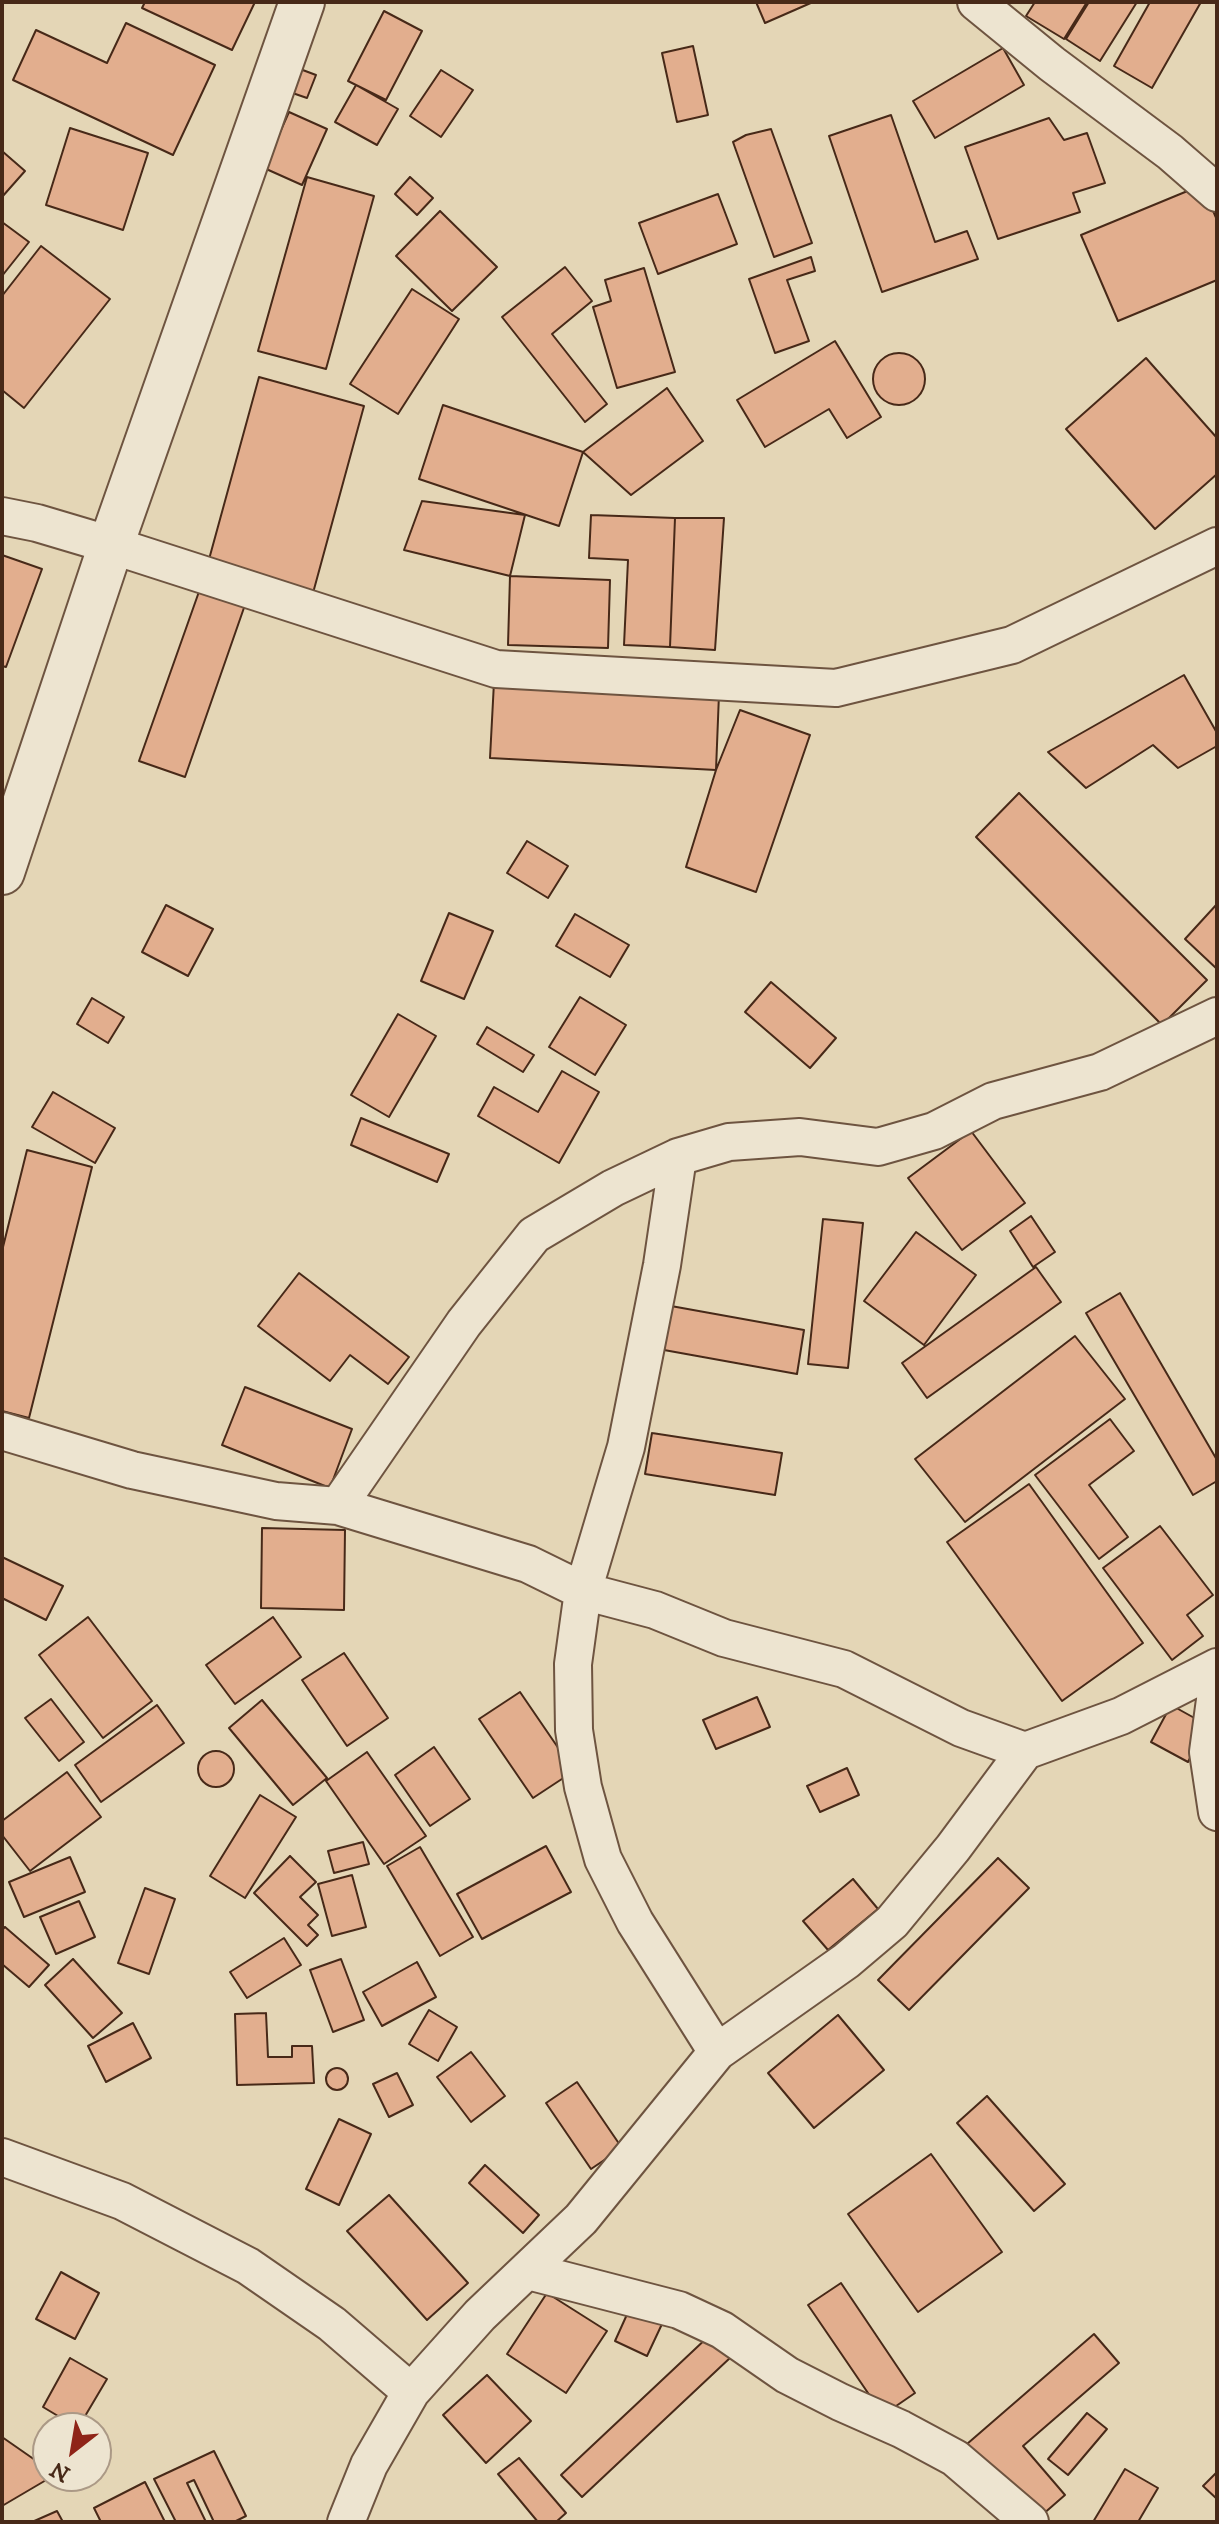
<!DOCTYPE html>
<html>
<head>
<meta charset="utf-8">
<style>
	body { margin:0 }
	#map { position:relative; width:1219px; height:2524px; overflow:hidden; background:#e4d6b6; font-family:"IM FELL DW Pica",serif }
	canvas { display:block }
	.frame { position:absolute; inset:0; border:4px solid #472918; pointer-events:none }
	.north { position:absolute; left:32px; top:2412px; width:80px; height:80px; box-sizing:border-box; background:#ede4d0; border:2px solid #ab9986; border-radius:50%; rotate:211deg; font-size:22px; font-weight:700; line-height:32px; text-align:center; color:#472918 }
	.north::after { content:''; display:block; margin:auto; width:28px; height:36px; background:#8f2418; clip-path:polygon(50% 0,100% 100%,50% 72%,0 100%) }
</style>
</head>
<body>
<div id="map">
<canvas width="1219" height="2524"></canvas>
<div class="frame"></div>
<div class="north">N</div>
</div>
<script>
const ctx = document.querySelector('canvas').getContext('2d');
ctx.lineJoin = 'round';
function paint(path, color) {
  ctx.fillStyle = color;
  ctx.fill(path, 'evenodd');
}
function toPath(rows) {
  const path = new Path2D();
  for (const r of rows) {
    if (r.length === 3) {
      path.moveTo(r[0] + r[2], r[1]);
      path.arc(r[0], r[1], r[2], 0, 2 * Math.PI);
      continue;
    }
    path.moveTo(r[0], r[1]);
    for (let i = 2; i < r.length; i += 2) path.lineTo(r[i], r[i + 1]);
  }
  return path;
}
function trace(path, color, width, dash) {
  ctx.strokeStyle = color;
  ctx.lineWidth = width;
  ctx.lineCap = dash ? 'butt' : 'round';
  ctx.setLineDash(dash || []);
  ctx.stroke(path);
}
const building = toPath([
	[145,2,255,2,232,50,142,8,145,2],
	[756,2,813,2,765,23,756,2],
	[1035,2,1087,2,1064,39,1026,16,1035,2],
	[1089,2,1137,2,1100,61,1066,39,1089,2],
	[1150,2,1201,2,1152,88,1114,66,1150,2],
	[384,11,422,31,386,100,348,81,384,11],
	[126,23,215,65,173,155,13,80,36,30,107,63,126,23],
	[693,46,708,115,677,122,662,53,693,46],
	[1003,48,1024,85,935,138,913,101,1003,48],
	[284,63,316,75,307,98,275,87,284,63],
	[441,70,473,90,441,137,410,116,441,70],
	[356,85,398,109,377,145,335,122,356,85],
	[289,112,327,129,302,185,264,168,289,112],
	[891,115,935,242,967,231,978,259,882,292,829,136,891,115],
	[1049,118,1064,140,1087,133,1105,183,1073,193,1080,212,998,239,965,147,1049,118],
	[70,128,148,153,123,230,46,205,70,128],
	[771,129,812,243,774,257,733,142,746,135,771,129],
	[2,151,25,171,2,197,2,151],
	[307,177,374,196,326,369,258,351,307,177],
	[410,177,433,198,417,215,395,194,410,177],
	[1202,185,1217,220,1217,280,1118,321,1081,235,1202,185],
	[718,194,737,244,658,274,639,223,718,194],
	[440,211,497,267,452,311,396,256,440,211],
	[2,222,29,242,2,276,2,222],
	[41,246,110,299,24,408,2,390,2,296,41,246],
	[811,257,815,271,787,280,809,341,775,353,749,279,811,257],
	[565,267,592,301,552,334,607,404,585,422,502,317,565,267],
	[644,268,675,372,617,388,593,307,611,301,605,280,644,268],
	[412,289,459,319,398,414,350,384,412,289],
	[835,341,881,417,847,438,829,409,765,447,737,400,835,341],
	[899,379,26],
	[1146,358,1217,438,1217,474,1155,529,1066,429,1146,358],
	[259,377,364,406,313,593,208,563,259,377],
	[667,388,703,441,631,495,583,452,667,388],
	[443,405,583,452,559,526,419,479,443,405],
	[422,501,525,515,510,576,404,550,422,501],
	[591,515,675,518,670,647,624,645,628,560,589,558,591,515],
	[675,518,724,518,715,650,670,647,675,518],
	[2,555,42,569,6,667,2,666,2,555],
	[510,576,610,580,608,648,508,645,510,576],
	[201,586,246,602,185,777,139,761,201,586],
	[1184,675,1217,733,1217,746,1178,768,1153,745,1086,788,1048,752,1184,675],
	[494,682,719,694,716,770,490,758,494,682],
	[740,710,810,735,756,892,686,867,716,770,740,710],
	[1019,793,1207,980,1162,1025,976,837,1019,793],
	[527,841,568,866,548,898,507,873,527,841],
	[1217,904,1217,969,1185,939,1217,904],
	[166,905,213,929,188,976,142,952,166,905],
	[449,913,493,931,464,999,421,981,449,913],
	[575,914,629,945,610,977,556,946,575,914],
	[771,982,836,1038,810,1068,745,1012,771,982],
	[580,997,626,1025,595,1075,549,1047,580,997],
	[92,998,124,1017,108,1043,77,1024,92,998],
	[398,1014,436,1036,389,1117,351,1095,398,1014],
	[487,1027,534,1055,523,1072,477,1044,487,1027],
	[562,1071,599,1092,559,1163,478,1116,494,1087,538,1112,562,1071],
	[53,1092,115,1128,95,1163,32,1127,53,1092],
	[361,1118,449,1154,437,1182,351,1145,361,1118],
	[971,1131,1025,1203,962,1250,908,1178,971,1131],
	[27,1150,92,1167,29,1418,2,1411,2,1251,27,1150],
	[1031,1216,1055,1252,1033,1267,1010,1231,1031,1216],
	[823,1219,863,1223,848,1368,808,1364,823,1219],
	[916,1232,976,1275,924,1345,864,1301,916,1232],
	[1036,1267,1061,1302,927,1398,902,1363,1036,1267],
	[299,1273,409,1357,388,1384,350,1355,330,1381,258,1326,299,1273],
	[1120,1293,1217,1460,1217,1481,1193,1495,1086,1313,1120,1293],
	[671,1306,804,1330,797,1374,664,1350,671,1306],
	[1075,1336,1125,1399,965,1522,915,1459,1075,1336],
	[245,1387,352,1429,330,1488,222,1445,245,1387],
	[1110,1419,1134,1451,1089,1485,1128,1537,1099,1559,1035,1475,1110,1419],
	[652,1433,782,1453,775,1495,645,1474,652,1433],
	[1029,1484,1143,1643,1062,1701,947,1542,1029,1484],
	[1160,1526,1213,1595,1187,1615,1203,1636,1172,1660,1103,1568,1160,1526],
	[262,1528,345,1530,344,1610,261,1608,262,1528],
	[2,1557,63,1586,46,1620,2,1598,2,1557],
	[88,1617,152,1701,103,1738,39,1655,88,1617],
	[273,1617,301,1657,235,1704,206,1665,273,1617],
	[344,1653,388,1718,347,1746,302,1680,344,1653],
	[520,1692,574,1771,533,1798,479,1719,520,1692],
	[757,1697,770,1727,716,1749,703,1720,757,1697],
	[51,1699,84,1742,59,1761,25,1718,51,1699],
	[262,1700,327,1778,293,1805,229,1728,262,1700],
	[157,1705,184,1743,101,1802,75,1765,157,1705],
	[1171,1705,1207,1725,1188,1762,1151,1742,1171,1705],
	[434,1747,470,1799,430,1826,395,1775,434,1747],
	[216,1769,18],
	[367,1752,426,1836,384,1864,326,1781,367,1752],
	[847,1768,859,1795,820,1812,807,1786,847,1768],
	[67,1772,101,1817,30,1871,2,1835,2,1821,67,1772],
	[260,1795,296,1817,245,1898,210,1876,260,1795],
	[363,1842,369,1864,334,1873,328,1851,363,1842],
	[546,1846,571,1892,482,1939,457,1894,546,1846],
	[420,1847,473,1937,440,1956,387,1866,420,1847],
	[290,1856,316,1882,300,1897,318,1915,308,1925,318,1935,307,1946,254,1893,290,1856],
	[70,1857,85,1892,24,1917,9,1882,70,1857],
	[998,1858,1029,1888,909,2010,878,1980,998,1858],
	[352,1875,366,1927,332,1936,318,1884,352,1875],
	[853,1879,878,1909,828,1950,803,1921,853,1879],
	[145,1888,175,1899,149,1974,118,1963,145,1888],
	[79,1901,95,1937,56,1954,40,1917,79,1901],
	[5,1927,49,1965,29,1987,2,1964,2,1930,5,1927],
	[284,1938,301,1965,247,1998,230,1972,284,1938],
	[73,1959,122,2013,93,2038,45,1985,73,1959],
	[341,1959,364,2020,333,2032,310,1970,341,1959],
	[417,1962,436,1997,382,2026,363,1992,417,1962],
	[429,2010,457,2027,438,2061,409,2044,429,2010],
	[266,2013,268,2057,292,2057,292,2046,312,2046,314,2083,237,2085,235,2014,266,2013],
	[838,2015,884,2070,814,2128,768,2073,838,2015],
	[133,2023,151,2058,106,2082,88,2046,133,2023],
	[471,2052,505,2096,471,2122,437,2077,471,2052],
	[337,2079,11],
	[397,2073,413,2105,389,2117,373,2084,397,2073],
	[577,2082,622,2148,591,2169,546,2103,577,2082],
	[987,2096,1065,2184,1034,2211,957,2123,987,2096],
	[339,2119,371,2134,339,2205,306,2189,339,2119],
	[931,2154,1002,2252,918,2312,848,2214,931,2154],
	[485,2165,539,2215,523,2233,469,2183,485,2165],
	[389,2195,468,2283,427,2320,347,2231,389,2195],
	[61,2272,99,2293,75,2339,36,2319,61,2272],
	[841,2283,915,2393,883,2415,808,2305,841,2283],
	[547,2293,607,2331,566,2393,507,2354,547,2293],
	[629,2310,662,2324,647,2356,615,2341,629,2310],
	[1094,2334,1119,2363,1023,2446,1065,2495,1034,2522,967,2444,1094,2334],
	[710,2335,731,2357,582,2497,561,2475,710,2335],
	[70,2358,107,2379,78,2428,43,2407,70,2358],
	[487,2375,531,2421,486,2463,443,2415,487,2375],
	[1087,2413,1107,2429,1068,2475,1048,2459,1087,2413],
	[2,2437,48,2469,48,2476,53,2476,2,2506,2,2437],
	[214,2451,246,2516,234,2522,214,2522,194,2480,187,2483,206,2522,176,2522,154,2479,214,2451],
	[519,2458,566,2513,556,2522,538,2522,498,2474,519,2458],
	[1125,2469,1158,2488,1138,2522,1093,2522,1125,2469],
	[1217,2472,1217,2499,1203,2486,1217,2472],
	[145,2482,165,2522,101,2522,94,2508,145,2482],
	[57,2511,63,2522,32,2522,57,2511]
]);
paint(building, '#e2ae8e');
trace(building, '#472918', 2);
const minor = toPath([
	[976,2,1052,64,1170,152,1217,193],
	[2,516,37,523,111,545,496,669,836,688,1012,645,1217,546],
	[678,1157,662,1265,626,1447,583,1591,573,1664,574,1730,583,1787,603,1859,635,1922,717,2052],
	[2,1431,132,1470,276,1501,338,1506,528,1564,583,1591,655,1610,724,1638,844,1669,961,1728,1025,1751],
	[338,1506,464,1323,534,1235,613,1188,678,1157,729,1142,800,1137,878,1147,934,1131,993,1101,1100,1072,1217,1016],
	[1217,1685,1208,1752,1217,1812],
	[2,2157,122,2201,248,2266,332,2324,411,2392],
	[528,2271,679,2310,722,2330,787,2375,840,2402,901,2429,955,2458,1030,2522],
	[346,2522,369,2465,411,2392,480,2315,581,2219,717,2052,846,1961,892,1922,953,1848,1025,1751,1121,1716,1217,1667]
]);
const tertiary = toPath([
	[2,872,111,545,302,2]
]);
trace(minor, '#6e5440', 40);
trace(tertiary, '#6e5440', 48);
trace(minor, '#ede4d0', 36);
trace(tertiary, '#ede4d0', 44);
</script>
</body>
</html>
